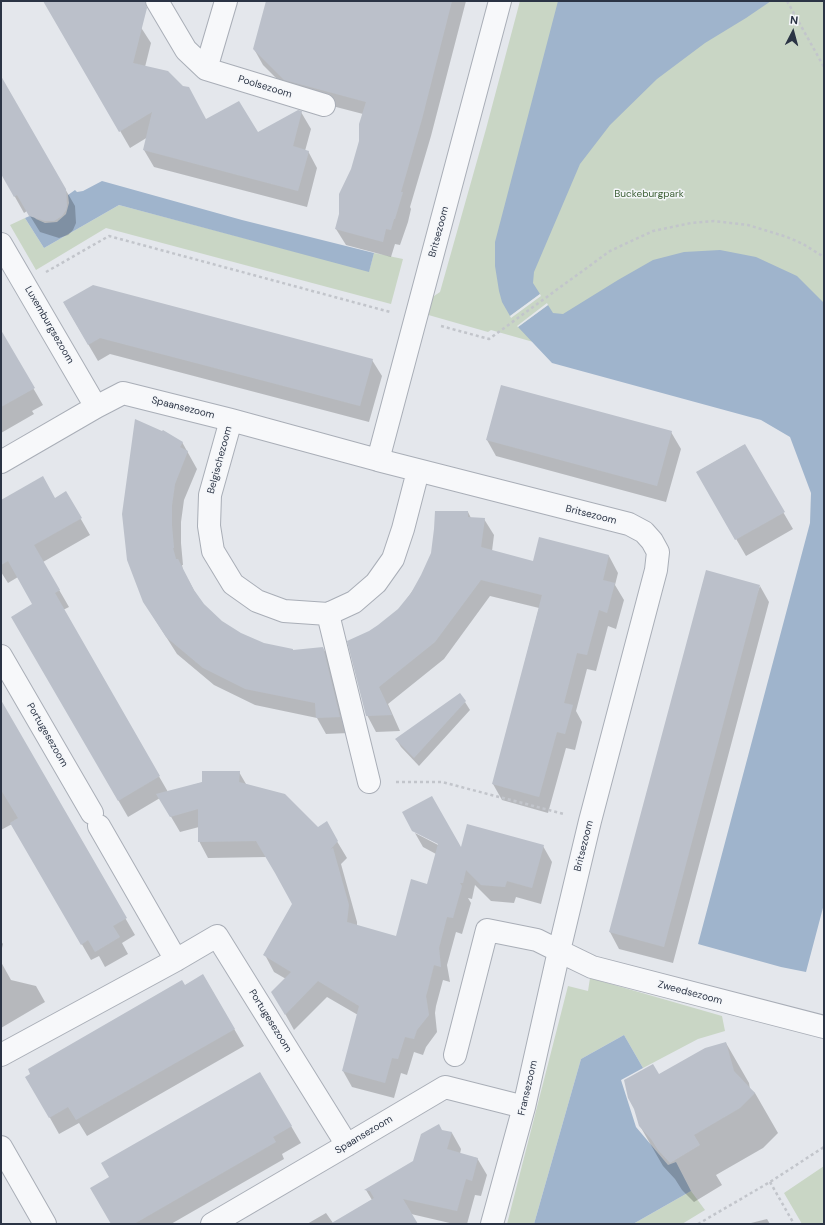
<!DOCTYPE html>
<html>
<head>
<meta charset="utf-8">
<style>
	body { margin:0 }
	#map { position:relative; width:825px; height:1225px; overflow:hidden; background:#e4e7ec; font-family:"DM Sans",sans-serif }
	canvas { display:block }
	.frame { position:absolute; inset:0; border:2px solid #2b3445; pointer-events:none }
	.north { position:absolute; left:773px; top:12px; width:40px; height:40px; -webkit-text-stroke:3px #f4f6f9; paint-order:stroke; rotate:6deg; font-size:11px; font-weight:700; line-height:16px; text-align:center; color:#2b3445 }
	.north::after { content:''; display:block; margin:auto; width:14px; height:18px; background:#2b3445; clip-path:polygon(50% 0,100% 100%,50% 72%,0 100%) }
</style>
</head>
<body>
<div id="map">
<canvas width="825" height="1225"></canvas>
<div class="frame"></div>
<div class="north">N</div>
</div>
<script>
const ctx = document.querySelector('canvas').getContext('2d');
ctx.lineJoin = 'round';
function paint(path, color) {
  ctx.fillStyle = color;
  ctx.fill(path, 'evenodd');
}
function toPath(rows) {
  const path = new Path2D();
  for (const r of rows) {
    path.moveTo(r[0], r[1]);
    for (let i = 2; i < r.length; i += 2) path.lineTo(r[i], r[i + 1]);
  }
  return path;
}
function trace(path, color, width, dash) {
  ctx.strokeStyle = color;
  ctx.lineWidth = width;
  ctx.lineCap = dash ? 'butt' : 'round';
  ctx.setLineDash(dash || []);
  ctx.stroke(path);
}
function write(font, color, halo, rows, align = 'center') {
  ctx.font = font + ' "DM Sans",sans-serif';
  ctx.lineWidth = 3;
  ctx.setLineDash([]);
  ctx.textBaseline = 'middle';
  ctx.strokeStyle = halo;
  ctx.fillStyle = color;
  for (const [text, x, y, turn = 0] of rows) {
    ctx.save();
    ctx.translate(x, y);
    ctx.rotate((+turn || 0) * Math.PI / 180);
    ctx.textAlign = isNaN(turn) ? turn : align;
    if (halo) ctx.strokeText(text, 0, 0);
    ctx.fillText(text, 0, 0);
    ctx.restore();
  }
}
paint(toPath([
	[520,1,824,1,824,489,804,424,558,349,491,330,488,332,425,314,431,298,440,292,486,129],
	[119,205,369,271,374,253,403,259,391,304,106,228,36,270,10,225,25,218,44,248],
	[590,978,722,1016,725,1031,698,1039,643,1068,624,1035,581,1059,534,1224,507,1224,568,986,588,991],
	[824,1166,824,1224,802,1224,784,1193],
	[691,1191,705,1210,682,1224,633,1224]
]), '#c9d6c5');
paint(toPath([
	[558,1,771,1,746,18,705,43,657,79,610,125,580,164,534,272,533,283,540,294,510,316,502,302,499,291,495,266,495,242],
	[102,181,242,220,374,253,369,272,119,205,44,248,25,218,32,215,36,219,45,223,57,222,66,214,69,203,68,195,75,190,77,192,83,191],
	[720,250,756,257,797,276,824,303,824,904,806,972,781,967,698,944,810,523,811,493,790,437,761,420,552,363,518,327,548,305,553,313,563,314,618,280,653,260,684,252],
	[624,1035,643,1068,621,1080,636,1127,668,1165,676,1162,691,1191,633,1224,534,1224,581,1059]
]), '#9fb4cc');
paint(toPath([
	[540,294,541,296,511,318,510,316],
	[547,303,548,305,518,327,517,326]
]), '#e4e7ec');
paint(toPath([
	[45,1,124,1,151,43,145,67,206,120,258,133,301,112,311,129,305,151,308,151,317,168,307,207,154,167,144,150,148,137,130,148],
	[267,1,466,1,431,136,410,207,411,209,408,222,400,245,395,244,391,257,346,245,336,229,360,141,363,114,294,96,263,65,254,49],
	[1,78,75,206,76,223,73,230,68,235,59,238,40,232,27,211,24,213,1,172],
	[64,303,372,360,382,376,369,422,110,354,98,361],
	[4,338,43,405,32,411,34,414,1,433,1,350],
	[671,432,681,449,666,502,496,456,487,440],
	[182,442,197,469,184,500,181,522,181,543,183,565,182,565,183,570,197,596,203,605,222,622,240,634,264,644,293,651,323,648,332,664,349,733,326,734,317,718,255,705,214,685,177,654,144,602,123,514],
	[744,445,793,529,746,556,697,472],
	[66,493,90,535,43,562,69,607,63,610,168,792,239,772,246,784,318,828,326,823,347,858,341,864,357,922,357,926,396,937,428,885,436,854,423,847,415,833,442,847,461,849,543,846,552,862,541,904,516,897,514,903,491,901,475,885,472,899,468,898,471,903,462,934,456,932,447,965,450,982,443,980,436,1006,435,1013,437,1032,426,1047,423,1055,414,1052,407,1075,401,1073,394,1098,352,1087,343,1071,358,1015,327,997,294,1030,273,992,286,979,274,972,265,955,294,904,267,857,208,858,199,841,199,827,180,832,160,798,128,817,12,617,34,605,18,577,8,583,1,572,1,501,55,499],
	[468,512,471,518,484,519,494,535,492,551,534,562,609,556,618,573,615,585,624,600,616,629,608,626,596,671,587,669,576,711,582,722,575,750,566,748,548,813,502,800,493,784,539,608,490,596,444,659,388,704,400,731,376,732,367,715,370,632,399,610],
	[760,586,769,602,673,963,619,949,610,932],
	[465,702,470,710,419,766,401,747,396,739],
	[1,703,135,935,122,943,128,954,105,967,99,956,91,960,12,824,1,830],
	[1,941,3,944,1,952],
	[1,962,11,980,36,986,45,1002,1,1028],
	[203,975,244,1046,87,1136,79,1123,59,1134,27,1077],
	[726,1043,749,1083,750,1089,755,1093,778,1133,763,1148,716,1175,722,1185,694,1202,682,1190,675,1179,663,1166,640,1126,659,1075],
	[260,1073,301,1143,282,1154,284,1159,171,1224,112,1224],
	[442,1131,452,1133,461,1149,460,1154,477,1158,487,1175,481,1196,475,1195,467,1224,454,1224,411,1214,417,1224,307,1224,326,1213,333,1223,372,1200,366,1190,414,1162],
	[767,1219,770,1224,747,1224]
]), '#0003');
paint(toPath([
	[43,1,145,1,147,8,133,63,168,71,183,86,189,87,206,119,239,101,258,132,298,110,302,111,293,146,309,151,298,191,143,150,152,112,119,132],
	[266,1,452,1,422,119,401,192,403,192,395,219,394,219,391,230,386,229,383,242,335,229,339,214,339,194,351,169,359,141,359,124,366,102,284,80,253,49],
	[1,76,66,189,67,206,66,210,62,216,54,221,45,221,29,216,17,195,14,197,1,174],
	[93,285,373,359,360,406,100,338,88,345,63,302],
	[1,330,35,388,1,407],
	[501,385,672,431,657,486,486,440],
	[135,419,162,431,163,430,183,442,180,447,188,451,175,484,172,505,172,526,174,548,173,548,176,559,178,559,194,590,204,604,222,621,241,633,264,643,293,649,293,650,323,647,340,717,316,718,315,703,245,689,203,668,166,637,143,602,127,560,122,514],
	[745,444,785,512,735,540,696,472],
	[43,476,55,498,66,491,82,518,34,545,60,590,55,593,160,776,118,801,11,617,32,604,8,561,1,565,1,500],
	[435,511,468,511,468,517,485,518,481,547,533,561,539,537,609,555,603,580,615,583,607,613,599,610,587,655,577,653,564,703,573,705,565,734,557,732,539,797,492,784,542,595,481,580,435,642,379,687,392,715,366,716,347,641,369,631,378,625,398,609,411,593,421,575,431,553,434,529],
	[706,570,760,585,664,947,609,932],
	[460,693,466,701,414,758,395,739],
	[1,700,127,918,113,926,120,937,95,952,88,940,81,945,10,823,18,818,1,790],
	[202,771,240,771,239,782,285,794,318,827,327,821,338,841,330,850,333,848,349,905,347,922,396,936,411,879,427,884,438,844,412,831,402,812,432,796,461,847,467,824,544,845,532,888,507,881,505,887,481,885,466,870,463,883,460,883,462,886,453,918,447,917,439,948,441,967,434,965,428,989,426,996,429,1015,417,1030,414,1039,405,1037,398,1059,392,1058,385,1083,342,1071,359,1006,318,981,285,1015,271,992,291,972,263,955,292,904,275,873,256,841,198,842,198,809,170,817,156,794,202,782],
	[203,974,235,1029,76,1120,68,1107,49,1118,25,1077,30,1074,28,1069,182,980,185,985],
	[726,1042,734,1071,755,1093,740,1108,694,1135,700,1145,670,1163,658,1150,651,1139,639,1126,634,1109,628,1098,624,1080,653,1064,659,1074,705,1048],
	[260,1072,292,1126,273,1137,276,1142,134,1224,111,1224,90,1188,109,1177,101,1163],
	[439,1124,442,1130,452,1132,447,1149,478,1158,472,1181,466,1179,457,1211,403,1199,418,1224,330,1224,374,1198,370,1191,364,1190,413,1161,421,1134]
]), '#bbc0ca');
const street = toPath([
	[157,1,186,50,206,69,324,105],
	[206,69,226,1],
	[1,244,96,407],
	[231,420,210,495,209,526,213,551,233,584,257,601,284,611,328,614,354,602,376,583,393,559,403,529,418,471],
	[1,462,96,407,123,393,231,420,378,460],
	[328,614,369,782],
	[1,656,92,813],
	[99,826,176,960],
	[1,1055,176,960,217,936,347,1145],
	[455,1055,487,930,537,940,559,951,590,821,656,570,658,552,652,541,644,532,629,524,378,460,500,1],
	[1,1147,45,1224],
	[212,1224,347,1145,445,1087,524,1107],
	[492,1224,524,1107,559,951,592,967,824,1027]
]);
trace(street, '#a9aeb7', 24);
trace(toPath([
	[787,1,824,67],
	[46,272,109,236,390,312],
	[441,326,489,339,610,251,653,231,691,223,714,221,748,225,787,237,803,244,824,257],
	[396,782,442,782,564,814],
	[770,1182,794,1224],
	[698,1224,770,1182,824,1147]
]), '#c2c5cb', 2.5, [3, 3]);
trace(street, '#f7f8fa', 22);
write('10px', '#2b3445', '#f4f6f9', [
	["Poolsezoom",265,87,17],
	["Britsezoom",439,232,-75],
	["Luxemburgsezoom",49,325,60],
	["Spaansezoom",183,408,14],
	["Belgischezoom",220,460,-75],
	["Britsezoom",591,515,14],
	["Portugesezoom",47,735,60],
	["Britsezoom",584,846,-76],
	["Zweedsezoom",690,993,15],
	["Portugesezoom",270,1021,58],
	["Fransezoom",528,1088,-77],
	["Spaansezoom",364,1135,-31]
]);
write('10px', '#3f6138', '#f4f6f9', [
	["Buckeburgpark",649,194]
]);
</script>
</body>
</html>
